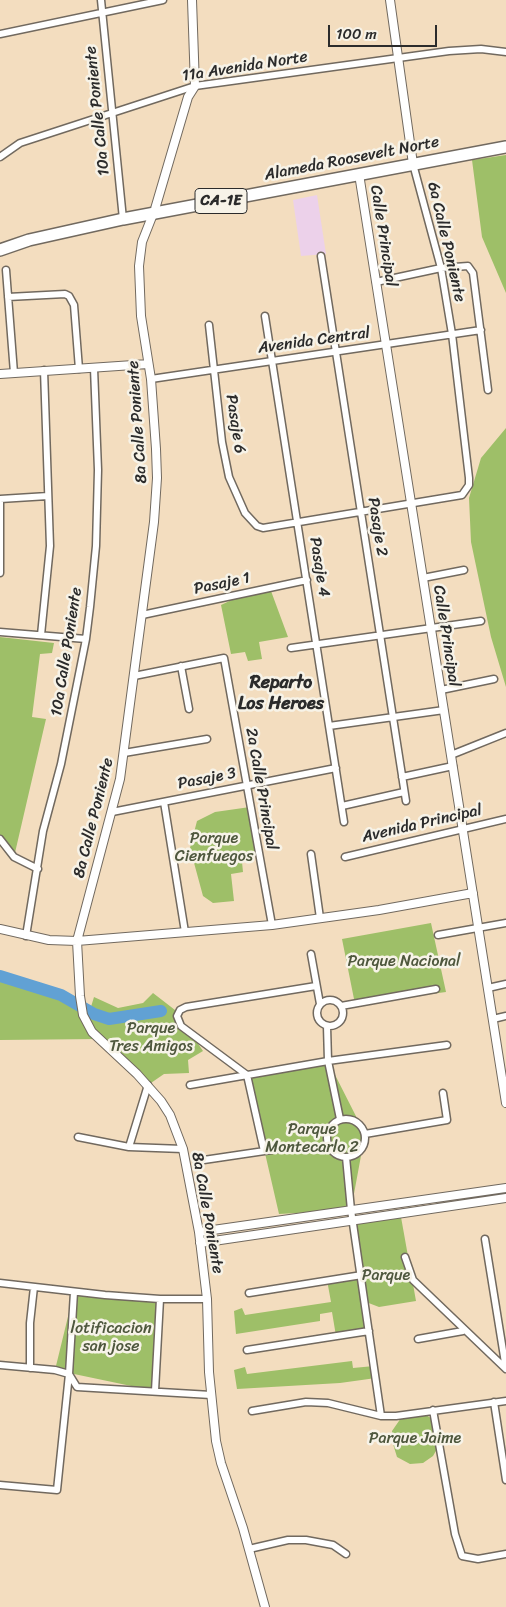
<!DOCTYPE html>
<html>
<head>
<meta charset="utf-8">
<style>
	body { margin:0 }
	#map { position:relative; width:506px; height:1607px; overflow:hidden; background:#f3ddbf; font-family:Sriracha,sans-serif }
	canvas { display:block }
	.scale { position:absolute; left:328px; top:25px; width:109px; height:22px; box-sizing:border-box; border:2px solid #2b2b2b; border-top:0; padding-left:6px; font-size:15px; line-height:18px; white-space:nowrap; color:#2b2b2b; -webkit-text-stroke:4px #f7f3e8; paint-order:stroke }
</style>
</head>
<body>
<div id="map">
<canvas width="506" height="1607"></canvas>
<div class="scale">100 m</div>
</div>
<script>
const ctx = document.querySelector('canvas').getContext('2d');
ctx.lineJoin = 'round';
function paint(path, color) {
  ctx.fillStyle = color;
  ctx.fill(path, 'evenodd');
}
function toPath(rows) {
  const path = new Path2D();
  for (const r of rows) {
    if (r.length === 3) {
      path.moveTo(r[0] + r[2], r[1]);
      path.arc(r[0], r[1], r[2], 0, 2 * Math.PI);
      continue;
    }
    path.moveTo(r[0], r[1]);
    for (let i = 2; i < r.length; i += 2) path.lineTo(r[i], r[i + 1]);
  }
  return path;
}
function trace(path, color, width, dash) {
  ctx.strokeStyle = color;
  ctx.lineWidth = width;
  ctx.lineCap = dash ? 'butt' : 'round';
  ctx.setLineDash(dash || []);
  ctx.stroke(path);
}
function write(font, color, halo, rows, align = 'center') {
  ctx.font = font + ' Sriracha,sans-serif';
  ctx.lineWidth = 5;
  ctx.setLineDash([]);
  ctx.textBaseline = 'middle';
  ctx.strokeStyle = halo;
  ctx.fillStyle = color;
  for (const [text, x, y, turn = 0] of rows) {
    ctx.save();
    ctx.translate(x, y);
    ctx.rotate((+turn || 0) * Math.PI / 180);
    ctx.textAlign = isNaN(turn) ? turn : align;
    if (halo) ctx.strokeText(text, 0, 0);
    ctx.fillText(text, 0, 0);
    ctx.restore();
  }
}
paint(toPath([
	[317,195,326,254,301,256,293,200]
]), '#ecd1ea');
paint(toPath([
	[506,155,506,293,482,237,472,160],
	[506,428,506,687,491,637,471,542,469,498,481,458],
	[271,591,288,637,259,642,262,659,248,661,245,652,231,654,221,605,238,597],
	[0,637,54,643,52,653,40,654,32,717,46,719,14,857,0,835],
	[250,807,258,854,242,862,243,872,231,874,234,901,213,903,203,896,190,848,197,821,215,812],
	[431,923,446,992,355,1004,342,939],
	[0,976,61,995,87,1020,94,997,118,1008,143,1003,153,993,175,1010,203,1051,188,1060,189,1073,164,1074,148,1085,99,1039,0,1040],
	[328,1061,365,1134,351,1210,279,1214,247,1075],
	[401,1217,416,1301,379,1307,366,1302,369,1331,336,1336,332,1312,320,1314,320,1321,236,1334,234,1311,242,1308,245,1315,331,1302,327,1280,362,1280,353,1219],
	[74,1292,160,1299,155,1391,55,1370],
	[352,1361,353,1368,374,1366,376,1378,340,1383,237,1389,234,1370,245,1367,247,1374],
	[422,1412,432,1419,437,1449,433,1456,423,1463,410,1464,397,1457,393,1444,392,1431,401,1418]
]), '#9ebf68');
trace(toPath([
	[0,976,61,995,94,1014,109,1019,161,1011]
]), '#61a1d4', 12);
const minor = toPath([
	[101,0,123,219],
	[0,34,163,0],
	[0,157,20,143,195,86,449,51,481,49,506,52],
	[321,256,406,801],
	[6,270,14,373],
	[376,282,441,268,468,266,473,273,488,390],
	[8,297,65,294,69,296,74,305,79,369],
	[265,316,344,822],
	[209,325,222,442,229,477,245,513,257,526,263,528,462,495,469,485,469,478,452,334,441,268,413,164],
	[151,379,481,330],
	[0,499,48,496],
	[0,502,0,573],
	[423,578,464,570],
	[142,615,307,580],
	[0,632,86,639],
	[41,635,50,546,44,370],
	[291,648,481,621],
	[181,666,189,709],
	[134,676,224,658,272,925],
	[441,690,494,679],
	[329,726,444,710],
	[124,753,207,739],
	[451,755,506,733],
	[402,777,453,766],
	[164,802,185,932],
	[342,806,404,792],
	[112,812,336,768],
	[0,839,14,857,38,869],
	[311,854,320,918],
	[345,857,506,819],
	[438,935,506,923],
	[26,936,43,831,61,764,86,639,90,607,96,546,98,470,94,368],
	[311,954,320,1004],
	[488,988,506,984],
	[330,1013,13],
	[341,1006,436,989],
	[493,1019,506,1016],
	[327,1026,328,1061,340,1119],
	[190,1085,328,1061,447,1045],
	[346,1138,19],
	[365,1134,447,1120,443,1093],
	[78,1137,129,1147,183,1149],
	[129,1147,148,1085],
	[264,1151,247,1075,181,1026,177,1016,180,1010,186,1007,316,986],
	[346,1157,351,1210,381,1416],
	[197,1161,278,1149],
	[485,1239,506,1369],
	[405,1257,413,1280,506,1369],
	[0,1283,105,1295,160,1299,207,1299],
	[249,1293,362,1275],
	[418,1339,463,1331],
	[247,1350,369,1331],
	[0,1365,55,1370,69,1374,77,1387,211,1395],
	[30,1368,30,1323,34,1287],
	[155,1391,160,1299],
	[494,1402,506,1480],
	[433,1410,455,1534,462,1556,478,1559,506,1554],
	[252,1411,306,1402,328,1403,381,1416,396,1416,506,1401],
	[0,1485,57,1490,69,1374,74,1292],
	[249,1549,288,1540,306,1540,333,1545,346,1554]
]);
const tertiary = toPath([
	[192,0,195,86,188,97,155,209,142,242,139,266,141,316,151,379,156,449,157,478,154,522,120,779,77,941,80,996,83,1015,92,1032,137,1074,161,1101,170,1115,183,1149,199,1232,207,1299,209,1372,216,1441,221,1463,243,1528,265,1607],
	[390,0,413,164],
	[359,174,506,1103],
	[0,374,148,364],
	[0,929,49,940,77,941,272,925,379,910,473,893],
	[199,1232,506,1188],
	[200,1243,506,1198]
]);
const trunk = toPath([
	[0,250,29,240,123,219,506,147]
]);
trace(minor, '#71695f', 9);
trace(tertiary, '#71695f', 10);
trace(trunk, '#71695f', 14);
trace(minor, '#fff', 6);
trace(tertiary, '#fff', 8);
trace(trunk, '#fff', 11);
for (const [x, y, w] of [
	[221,201,52]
]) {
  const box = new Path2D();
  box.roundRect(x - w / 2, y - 12.5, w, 25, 4);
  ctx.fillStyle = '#f7f3e8';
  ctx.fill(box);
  trace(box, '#2b2b2b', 1);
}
write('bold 15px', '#2b2b2b', null, [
	["CA-1E",221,201]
]);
write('16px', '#2b2b2b', '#f7f3e8', [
	["11a Avenida Norte",245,67,-9],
	["10a Calle Poniente",98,111,-96],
	["Alameda Roosevelt Norte",352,159,-11],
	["Calle Principal",383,236,81],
	["6a Calle Poniente",446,242,77],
	["Avenida Central",314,341,-8],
	["8a Calle Poniente",138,422,-94],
	["Pasaje 6",235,424,81],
	["Pasaje 2",377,527,81],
	["Pasaje 4",319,567,81],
	["Pasaje 1",222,584,-12],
	["Calle Principal",446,636,81],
	["10a Calle Poniente",67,652,-81],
	["Pasaje 3",207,779,-11],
	["2a Calle Principal",261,789,80],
	["8a Calle Poniente",94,818,-76],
	["Avenida Principal",422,824,-13],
	["8a Calle Poniente",207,1213,80]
]);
write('16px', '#4e573d', '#f7f3e8', [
	["Parque",214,839],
	["Cienfuegos",214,857],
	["Parque Nacional",404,962],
	["Parque",151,1029],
	["Tres Amigos",151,1047],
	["Parque",312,1130],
	["Montecarlo 2",312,1148],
	["Parque",386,1276],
	["lotificacion",111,1329],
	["san jose",111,1347],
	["Parque Jaime",415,1439]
]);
write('bold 18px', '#2b2b2b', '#f7f3e8', [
	["Reparto",281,683],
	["Los Heroes",281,704]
]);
</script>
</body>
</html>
